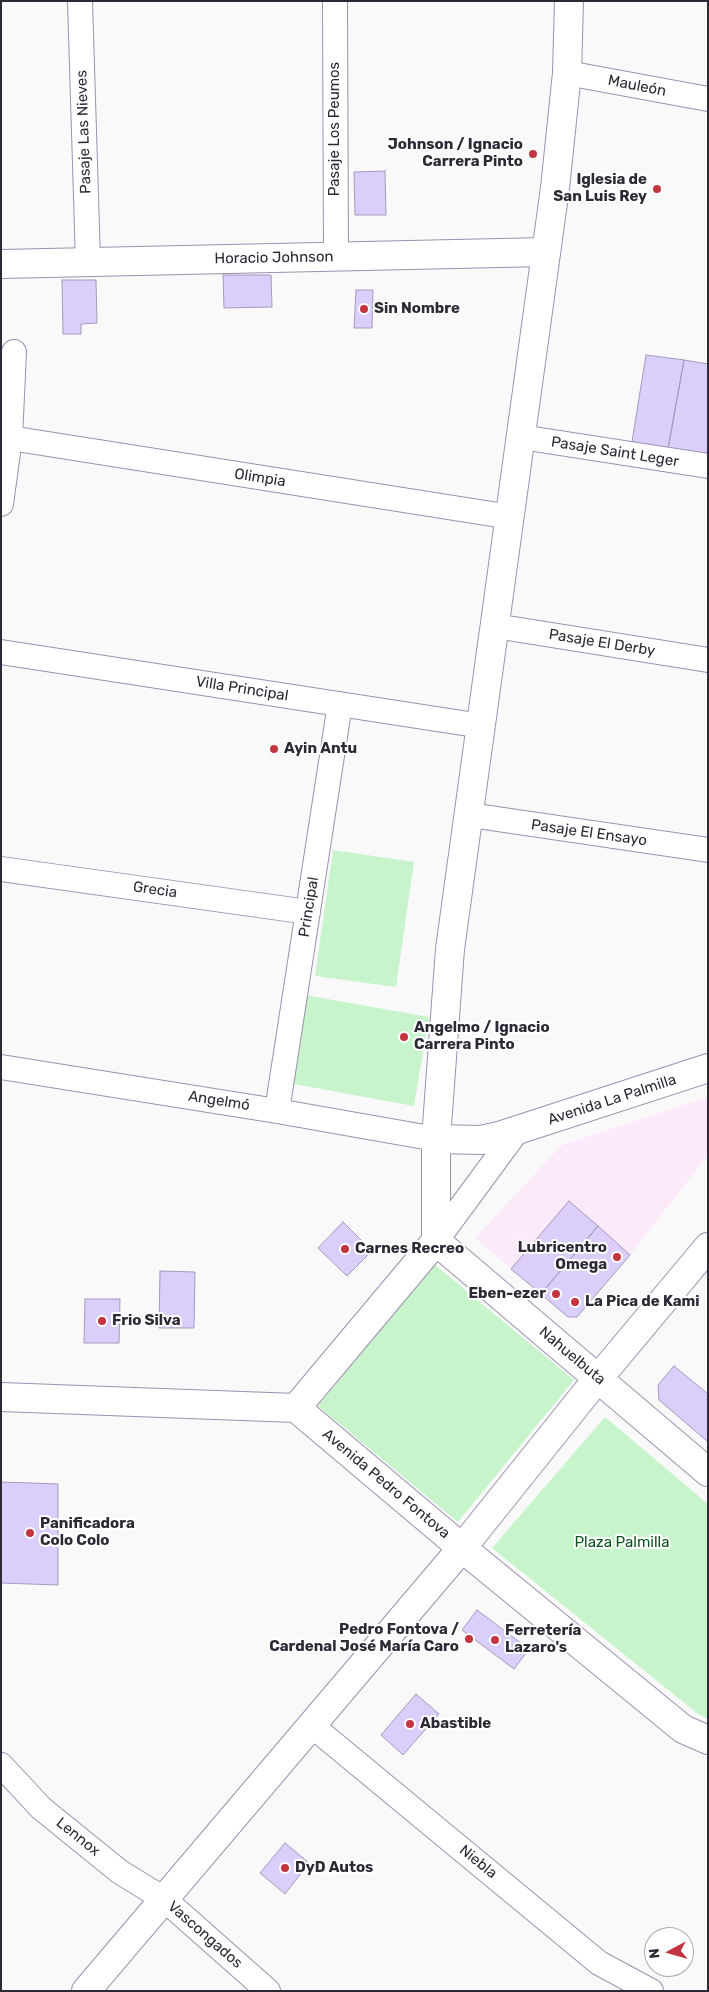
<!DOCTYPE html>
<html>
<head>
<meta charset="utf-8">
<style>
	body { margin:0 }
	#map { position:relative; width:709px; height:1992px; overflow:hidden; background:#f9f9f9; font-family:Rubik,sans-serif }
	canvas { display:block }
	.frame { position:absolute; inset:0; border:2px solid #2d2936; pointer-events:none }
	.north { position:absolute; left:644px; top:1927px; width:50px; height:50px; box-sizing:border-box; background:#fff; border:1px solid #aba9af; border-radius:50%; rotate:264deg; font-size:14px; font-weight:700; line-height:20px; text-align:center; color:#2d2936 }
	.north::after { content:''; display:block; margin:auto; width:18px; height:22px; background:#c43441; clip-path:polygon(50% 0,100% 100%,50% 72%,0 100%) }
</style>
</head>
<body>
<div id="map">
<canvas width="709" height="1992"></canvas>
<div class="frame"></div>
<div class="north">N</div>
</div>
<script>
const ctx = document.querySelector('canvas').getContext('2d');
ctx.lineJoin = 'round';
function paint(path, color) {
  ctx.fillStyle = color;
  ctx.fill(path, 'evenodd');
}
function toPath(rows) {
  const path = new Path2D();
  for (const r of rows) {
    path.moveTo(r[0], r[1]);
    for (let i = 2; i < r.length; i += 2) path.lineTo(r[i], r[i + 1]);
  }
  return path;
}
function trace(path, color, width, dash) {
  ctx.strokeStyle = color;
  ctx.lineWidth = width;
  ctx.lineCap = dash ? 'butt' : 'round';
  ctx.setLineDash(dash || []);
  ctx.stroke(path);
}
function write(font, color, halo, rows, align = 'center') {
  ctx.font = font + ' Rubik,sans-serif';
  ctx.lineWidth = 4;
  ctx.setLineDash([]);
  ctx.textBaseline = 'middle';
  ctx.strokeStyle = halo;
  ctx.fillStyle = color;
  for (const [text, x, y, turn = 0] of rows) {
    ctx.save();
    ctx.translate(x, y);
    ctx.rotate((+turn || 0) * Math.PI / 180);
    ctx.textAlign = isNaN(turn) ? turn : align;
    if (halo) ctx.strokeText(text, 0, 0);
    ctx.fillText(text, 0, 0);
    ctx.restore();
  }
}
paint(toPath([
	[708,1097,708,1155,630,1255,577,1317,568,1317,475,1238,562,1145]
]), '#fce9f9');
paint(toPath([
	[333,850,414,862,396,987,315,976],
	[305,995,429,1017,414,1106,289,1083],
	[434,1264,574,1380,458,1522,318,1406],
	[605,1417,708,1504,708,1719,698,1714,492,1548]
]), '#c8f4cc');
const building = toPath([
	[385,171,386,215,355,215,354,172,385,171],
	[223,275,271,275,272,307,224,308,223,275],
	[62,280,96,280,97,323,81,324,81,334,63,334,62,280],
	[356,290,373,290,372,328,354,328,356,290],
	[646,355,684,360,666,460,630,454,646,355],
	[684,360,708,364,708,448,704,466,666,460,684,360],
	[569,1201,598,1226,541,1294,511,1269,569,1201],
	[343,1222,372,1251,347,1276,318,1248,343,1222],
	[598,1226,630,1255,577,1317,568,1317,541,1294,598,1226],
	[160,1271,195,1272,194,1328,159,1328,160,1271],
	[85,1299,120,1299,119,1343,84,1343,85,1299],
	[674,1366,708,1394,708,1442,659,1400,658,1385,674,1366],
	[1,1482,58,1484,58,1585,1,1583,1,1482],
	[477,1610,529,1649,514,1669,462,1630,477,1610],
	[416,1694,439,1714,403,1755,381,1735,416,1694],
	[285,1843,309,1863,285,1894,260,1873,285,1843]
]);
paint(building, '#dbcefa');
trace(building, '#a49abb', 1);
const minor = toPath([
	[80,1,88,262],
	[335,1,336,257],
	[567,73,708,99],
	[521,437,708,466],
	[10,438,511,517],
	[1,504,10,438,14,352],
	[495,626,708,660],
	[1,652,482,726],
	[470,815,708,850],
	[1,869,308,912],
	[1,1067,277,1111,436,1139],
	[277,1111,340,704],
	[436,1241,517,1131],
	[311,1725,599,1963,651,1991],
	[1,1765,41,1808,120,1872,164,1899,268,1991]
]);
const tertiary = toPath([
	[1,264,546,252],
	[436,1139,481,1140,499,1136,708,1068]
]);
const secondary = toPath([
	[436,1241,708,1472],
	[1,1397,296,1408,462,1548,683,1729,708,1740],
	[296,1408,436,1241,436,1139,450,949,555,188,567,73,569,1],
	[86,1991,462,1548,586,1393,708,1247]
]);
trace(minor, '#9b91b1', 26);
trace(tertiary, '#9b91b1', 30);
trace(secondary, '#9b91b1', 30);
trace(minor, '#fff', 24);
trace(tertiary, '#fff', 28);
trace(secondary, '#fff', 28);
for (const [x, y, r, color] of [
	[533,154,5,"#c43441"],
	[657,189,5,"#c43441"],
	[364,309,5,"#c43441"],
	[274,749,5,"#c43441"],
	[404,1037,5,"#c43441"],
	[345,1249,5,"#c43441"],
	[617,1257,5,"#c43441"],
	[556,1294,5,"#c43441"],
	[575,1302,5,"#c43441"],
	[102,1321,5,"#c43441"],
	[30,1533,5,"#c43441"],
	[469,1639,5,"#c43441"],
	[495,1640,5,"#c43441"],
	[410,1724,5,"#c43441"],
	[285,1868,5,"#c43441"]
]) {
  const dot = new Path2D();
  dot.arc(x, y, r, 0, 2 * Math.PI);
  ctx.fillStyle = color;
  ctx.fill(dot);
  trace(dot, '#fff', 2);
}
write('15px', '#2d2936', '#fff', [
	["Mauleón",637,86,11],
	["Pasaje Los Peumos",335,129,-90],
	["Pasaje Las Nieves",84,132,-92],
	["Horacio Johnson",274,258,-1],
	["Pasaje Saint Leger",615,452,9],
	["Olimpia",260,478,9],
	["Pasaje El Derby",602,643,9],
	["Villa Principal",242,689,9],
	["Pasaje El Ensayo",589,833,8],
	["Grecia",155,890,8],
	["Principal",309,907,-81],
	["Avenida La Palmilla",612,1100,-18],
	["Angelmó",219,1101,9],
	["Nahuelbuta",572,1356,40],
	["Avenida Pedro Fontova",386,1484,40],
	["Lennox",78,1837,39],
	["Niebla",478,1862,39],
	["Vascongados",205,1935,41]
]);
write('bold 15px', '#2d2936', '#fff', [
	["Johnson / Ignacio",523,145,"right"],
	["Carrera Pinto",523,162,"right"],
	["Iglesia de",647,180,"right"],
	["San Luis Rey",647,197,"right"],
	["Sin Nombre",374,309],
	["Ayin Antu",284,749],
	["Angelmo / Ignacio",414,1028],
	["Carrera Pinto",414,1045],
	["Lubricentro",607,1248,"right"],
	["Omega",607,1265,"right"],
	["Carnes Recreo",355,1249],
	["Eben-ezer",546,1294,"right"],
	["La Pica de Kami",585,1302],
	["Frio Silva",112,1321],
	["Panificadora",40,1524],
	["Colo Colo",40,1541],
	["Pedro Fontova /",459,1630,"right"],
	["Cardenal José María Caro",459,1647,"right"],
	["Ferretería",505,1631],
	["Lazaro's",505,1648],
	["Abastible",420,1724],
	["DyD Autos",295,1868]
], 'left');
write('15px', '#0c531f', '#fff', [
	["Plaza Palmilla",622,1543]
]);
</script>
</body>
</html>
